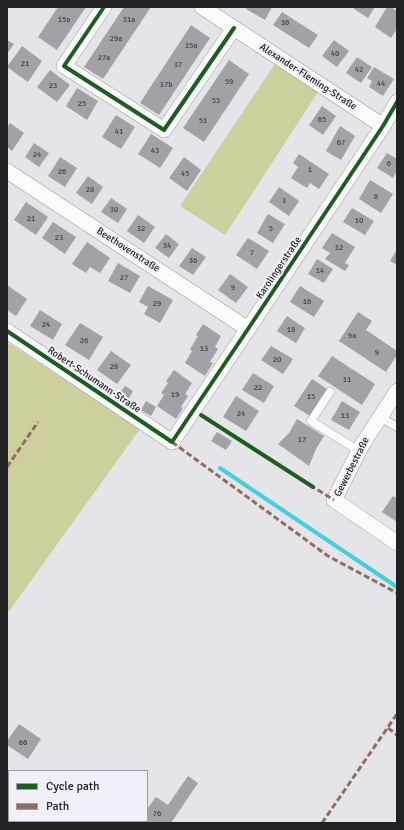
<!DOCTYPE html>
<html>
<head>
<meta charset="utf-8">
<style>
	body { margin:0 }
	#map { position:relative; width:404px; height:830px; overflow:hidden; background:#e5e4e9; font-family:Signika,sans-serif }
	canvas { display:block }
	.frame { position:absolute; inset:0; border:8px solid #212023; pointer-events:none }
	.legend { position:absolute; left:8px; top:770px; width:140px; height:52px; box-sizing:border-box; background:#f1eff8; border:1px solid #9e9ca3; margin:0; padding:5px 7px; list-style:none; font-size:12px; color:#212023 }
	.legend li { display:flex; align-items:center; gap:8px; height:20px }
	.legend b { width:20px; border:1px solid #9e9ca3 }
</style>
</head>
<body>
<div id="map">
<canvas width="404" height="830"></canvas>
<div class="frame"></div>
<ul class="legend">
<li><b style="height:5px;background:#1b5e20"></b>Cycle path</li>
<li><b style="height:5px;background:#8d6e63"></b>Path</li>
</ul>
</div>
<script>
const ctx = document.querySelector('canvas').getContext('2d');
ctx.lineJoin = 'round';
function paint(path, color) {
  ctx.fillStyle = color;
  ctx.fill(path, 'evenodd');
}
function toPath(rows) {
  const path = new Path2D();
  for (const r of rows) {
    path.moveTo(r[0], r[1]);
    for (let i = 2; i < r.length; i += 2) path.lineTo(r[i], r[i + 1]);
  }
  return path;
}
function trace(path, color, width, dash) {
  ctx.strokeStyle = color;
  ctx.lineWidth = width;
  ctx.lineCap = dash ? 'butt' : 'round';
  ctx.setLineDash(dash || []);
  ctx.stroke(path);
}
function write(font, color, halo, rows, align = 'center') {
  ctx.font = font + ' Signika,sans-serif';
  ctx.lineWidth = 4;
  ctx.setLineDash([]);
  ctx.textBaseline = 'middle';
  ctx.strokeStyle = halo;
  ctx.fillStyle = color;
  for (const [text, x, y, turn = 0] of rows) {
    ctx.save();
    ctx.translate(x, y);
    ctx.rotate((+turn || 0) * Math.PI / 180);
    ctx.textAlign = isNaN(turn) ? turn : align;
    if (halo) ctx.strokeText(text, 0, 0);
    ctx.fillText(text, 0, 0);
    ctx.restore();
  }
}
paint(toPath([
	[275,64,318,92,225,235,180,206],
	[7,342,140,429,7,614]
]), '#cdcf9d');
trace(toPath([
	[220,468,397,587]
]), '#45cfdd', 4);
paint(toPath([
	[58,7,86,7,57,50,38,37],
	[124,7,151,7,103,79,84,67],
	[248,7,272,7,265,20,246,9],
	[351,7,375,7,368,18],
	[387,7,391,7,397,11,397,29,391,38,375,27],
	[282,12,318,35,309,48,273,25],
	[191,25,210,38,159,115,140,103],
	[7,40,14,44,7,54],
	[334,40,349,51,337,67,322,56],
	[22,46,42,61,28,82,7,67],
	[357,57,372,67,361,83,346,73],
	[229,60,249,74,204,142,183,128],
	[374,67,394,79,383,96,369,87,372,81,367,78],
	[50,70,70,85,57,102,37,87],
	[77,88,98,101,87,120,66,106],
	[322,106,336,116,323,135,309,125],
	[116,115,135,127,121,149,102,137],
	[10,123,24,133,12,151,7,147,7,127],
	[340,126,355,136,341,160,326,151],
	[151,134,173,148,160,168,138,154],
	[34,143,49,153,39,167,25,157],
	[387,153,397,159,397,171,393,178,377,168],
	[299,154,329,174,319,189,310,183,307,188,291,178,298,167,293,163],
	[60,157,77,168,65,187,48,176],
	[184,157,201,170,187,191,169,178],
	[88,176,103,187,92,204,76,193],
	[370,180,393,194,381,213,359,199],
	[279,187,299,201,289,216,269,202],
	[111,198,127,209,118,223,101,212],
	[26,202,48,217,36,235,14,220],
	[352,208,374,221,365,235,343,222],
	[268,214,285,224,273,243,257,233],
	[138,215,155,227,144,243,127,231],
	[53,222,76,237,65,254,42,238],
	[332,233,355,247,345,263,349,265,345,271,325,259,330,253,322,248],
	[166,234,179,244,169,258,155,248],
	[248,238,269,251,257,269,236,255],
	[87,242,110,258,100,273,90,267,86,273,72,264],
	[192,248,206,257,193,275,179,266],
	[397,249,397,265,390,261],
	[317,259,333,269,324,283,308,274],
	[118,263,140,276,130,293,108,281],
	[230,274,248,287,236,303,218,290],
	[7,285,27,299,16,316,7,310],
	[148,286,173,300,160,323,144,314,148,307,139,302],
	[300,286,324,301,314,317,290,302],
	[40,310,62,324,53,340,30,326],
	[358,312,372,321,366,330,397,351,397,355,386,372,339,341],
	[287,316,305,328,296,343,277,331],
	[80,323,103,337,89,360,65,345],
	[203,324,221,336,215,347,218,349,210,362,213,363,205,376,185,363,192,351,190,349,198,336,196,335],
	[271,346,293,359,283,374,261,360],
	[111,351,131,365,117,384,97,370],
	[332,356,375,384,362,405,318,376],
	[174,370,192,383,185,394,188,396,181,407,183,408,176,419,157,406,164,395,161,393,168,383,166,381],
	[253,373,274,386,264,403,242,390],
	[312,379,327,389,310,416,294,406],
	[125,386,133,391,128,400,119,394],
	[236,396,259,411,246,431,223,417],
	[146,401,156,407,151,416,141,410],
	[342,401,360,412,349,430,331,420],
	[297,419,324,436,316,449,309,466,278,444,289,433],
	[217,432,232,441,226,450,211,441],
	[393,496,397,498,397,522,382,512],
	[19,724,41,739,28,759,7,745,7,741],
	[188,776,198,783,171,823,138,823,139,821,147,821,147,809,156,797,168,805],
	[29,821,53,821,56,823,27,823]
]), '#a2a1a5');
const service = toPath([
	[330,392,311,421,359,451],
	[380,417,397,427]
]);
const minor = toPath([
	[104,7,64,66,164,130,234,28],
	[202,7,383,126],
	[7,171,248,329],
	[7,331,172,442,248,329,383,126,397,102],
	[397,391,362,445,334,500,397,543]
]);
trace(service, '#9c9b9f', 9);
trace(minor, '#9c9b9f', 16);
trace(service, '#fbfbfc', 8);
trace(minor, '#fbfbfc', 15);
trace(toPath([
	[172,442,328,556,397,593],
	[7,467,38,422],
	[310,485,334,500],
	[388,728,397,735],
	[7,777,9,778],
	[72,821,75,823],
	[322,823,397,714]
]), '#8d6e63', 3, [6, 3]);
trace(toPath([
	[104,7,64,66,164,130,234,28],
	[7,331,172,442,248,329,383,126,397,102],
	[201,415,313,487]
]), '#1b5e20', 4);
write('8px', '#414044', null, [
	["15a",64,20],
	["31a",129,20],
	["36",285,23],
	["29a",116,39],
	["35a",191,46],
	["40",335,54],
	["27a",104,58],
	["21",25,64],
	["37",178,65],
	["42",359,70],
	["59",229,82],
	["44",381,84],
	["37b",166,85],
	["23",53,86],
	["55",216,101],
	["25",82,104],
	["65",322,120],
	["51",203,121],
	["41",119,132],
	["67",341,143],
	["43",155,151],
	["24",37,155],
	["6",389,164],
	["1",310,170],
	["26",62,172],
	["45",185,174],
	["28",90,190],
	["8",376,197],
	["3",284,201],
	["30",114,210],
	["21",31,219],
	["10",359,221],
	["32",141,229],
	["5",271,229],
	["23",59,238],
	["34",167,246],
	["12",339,248],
	["7",252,253],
	["36",193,261],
	["14",320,271],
	["27",124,278],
	["9",233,288],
	["16",307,302],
	["29",157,304],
	["24",46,325],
	["18",291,330],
	["9a",352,336],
	["26",84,341],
	["13",204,349],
	["9",377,353],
	["20",277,360],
	["28",114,367],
	["11",347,380],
	["22",258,388],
	["19",175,395],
	["15",311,397],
	["24",241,414],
	["13",345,416],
	["17",302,440],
	["66",23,743],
	["76",157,814]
]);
write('10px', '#212023', '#f1eff8', [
	["Alexander-Fleming-Straße",308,77,33],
	["Beethovenstraße",128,250,33],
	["Karolingerstraße",279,268,-56],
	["Robert-Schumann-Straße",94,380,34],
	["Gewerbestraße",352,467,-63]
]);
</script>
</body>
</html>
